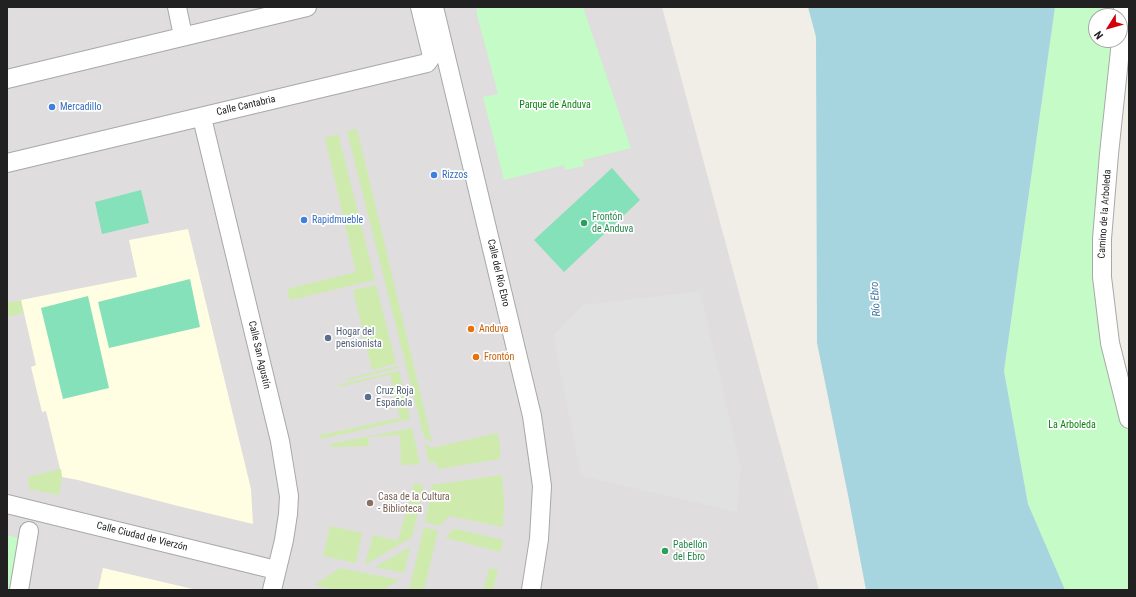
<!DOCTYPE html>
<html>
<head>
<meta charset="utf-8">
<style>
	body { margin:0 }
	#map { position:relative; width:1136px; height:597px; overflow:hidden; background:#f1ede7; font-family:"Roboto Condensed",sans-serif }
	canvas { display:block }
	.frame { position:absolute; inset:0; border:8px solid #212121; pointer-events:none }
	.north { position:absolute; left:1088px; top:8px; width:40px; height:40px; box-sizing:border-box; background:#fff; border:1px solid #a6a6a6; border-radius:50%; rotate:233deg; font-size:11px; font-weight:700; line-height:16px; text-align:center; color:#212121 }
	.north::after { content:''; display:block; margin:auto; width:14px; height:18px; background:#d10009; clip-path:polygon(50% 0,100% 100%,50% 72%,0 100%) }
</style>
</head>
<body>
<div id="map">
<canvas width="1136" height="597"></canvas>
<div class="frame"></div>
<div class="north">N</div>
</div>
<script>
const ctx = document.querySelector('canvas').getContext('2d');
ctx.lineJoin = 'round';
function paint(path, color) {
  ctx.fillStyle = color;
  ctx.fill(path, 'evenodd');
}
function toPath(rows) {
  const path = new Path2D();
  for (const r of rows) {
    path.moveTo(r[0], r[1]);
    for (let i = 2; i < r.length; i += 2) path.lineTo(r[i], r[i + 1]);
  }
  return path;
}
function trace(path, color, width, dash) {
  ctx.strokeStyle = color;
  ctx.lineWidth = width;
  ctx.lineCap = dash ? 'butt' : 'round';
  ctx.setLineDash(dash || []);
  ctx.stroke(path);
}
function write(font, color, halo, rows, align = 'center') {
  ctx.font = font + ' "Roboto Condensed",sans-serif';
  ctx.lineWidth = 3.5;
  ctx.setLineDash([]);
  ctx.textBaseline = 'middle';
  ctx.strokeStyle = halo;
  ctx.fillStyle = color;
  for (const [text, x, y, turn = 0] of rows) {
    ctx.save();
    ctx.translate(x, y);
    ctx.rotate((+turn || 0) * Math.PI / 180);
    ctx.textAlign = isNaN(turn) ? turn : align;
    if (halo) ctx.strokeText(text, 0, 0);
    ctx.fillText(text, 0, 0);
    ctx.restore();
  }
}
paint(toPath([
	[7,7,662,7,819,590,7,590]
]), '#dfddde');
paint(toPath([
	[188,229,251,489,253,524,178,506,78,480,62,477,46,411,42,412,31,367,36,365,21,300,137,277,129,240],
	[103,568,197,590,98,590]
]), '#fffee2');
paint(toPath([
	[357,129,432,442,424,437,347,131],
	[338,134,375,280,290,300,287,289,356,272,325,138],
	[376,285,396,363,372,370,353,290],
	[21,300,23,313,7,317,7,303],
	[397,366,398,368,344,381,346,379],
	[399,371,410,419,321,439,320,435,400,418,390,375,338,387,338,385],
	[412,428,420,464,401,465,400,435,368,437,369,446,331,447,330,444],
	[498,433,500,446,500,459,438,469,436,462,429,463,425,444,431,448],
	[61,469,62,477,59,495,29,489,28,477],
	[502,475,504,501,503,527,450,516,439,526,425,522,432,485],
	[414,483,423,485,423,491,412,537,365,565,373,535,398,541],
	[330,526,362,533,356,563,323,556],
	[424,527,438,531,424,590,409,590],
	[456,529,503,540,501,552,446,538,452,530],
	[410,547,404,573,375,567],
	[340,568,399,580,383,590,335,590,315,585],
	[489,568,498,570,493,590,484,590]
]), '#ceebad');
paint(toPath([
	[476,7,583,7,631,148,583,160,584,166,565,170,564,165,504,180,483,97,498,94,478,19],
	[1055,7,1123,7,1123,22,1109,154,1102,239,1102,277,1110,343,1129,419,1129,590,1063,590,1028,504,1004,371],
	[1096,16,1120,16,1120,40,1096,40],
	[7,535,21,539,11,590,7,590]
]), '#c4fbc7');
paint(toPath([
	[612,168,640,200,564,272,534,240],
	[141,190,149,223,102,234,95,202],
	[190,279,200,327,109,348,98,302],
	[88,296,109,388,63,399,41,308]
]), '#84e1b9');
paint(toPath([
	[700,291,741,468,737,512,581,476,553,336,582,305]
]), '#e1e1e1');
paint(toPath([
	[808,7,1055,7,1004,371,1028,504,1065,590,866,590,848,495,817,343,816,37]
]), '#a7d5df');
const street = toPath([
	[177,7,182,31],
	[434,7,532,416,542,486,539,539,531,590],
	[1123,7,1123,22,1109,154,1102,239,1102,277,1110,343,1129,419],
	[7,79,307,7],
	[203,122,280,441,289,496,288,514,284,540,272,590],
	[7,163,427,63,432,56,420,7],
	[7,504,276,570],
	[19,590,29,531]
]);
trace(street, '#a8a8a8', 20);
trace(street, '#fff', 18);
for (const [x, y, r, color] of [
	[52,107,4,"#3f7fe0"],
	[434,175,4,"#3f7fe0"],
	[304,220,4,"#3f7fe0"],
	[584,223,4,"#2e9e5b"],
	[471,329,4,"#e8710a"],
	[328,338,4,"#5c6f8a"],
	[476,357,4,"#e8710a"],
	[368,397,4,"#5c6f8a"],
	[370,503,4,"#8d6e63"],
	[665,551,4,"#2e9e5b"]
]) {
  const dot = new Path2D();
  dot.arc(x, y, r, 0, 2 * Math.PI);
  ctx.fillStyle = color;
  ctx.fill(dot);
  trace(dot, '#fff', 1.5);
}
write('10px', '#0a830f', '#fff', [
	["Parque de Anduva",555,105],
	["La Arboleda",1072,425]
]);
write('10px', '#212121', '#fff', [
	["Calle Cantabria",246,106,-13],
	["Camino de la Arboleda",1105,214,-86],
	["Calle del Río Ebro",498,273,77],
	["Calle San Agustín",259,355,77],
	["Calle Ciudad de Vierzón",142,537,14]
]);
write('10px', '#366cbe', '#fff', [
	["Mercadillo",60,107],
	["Rizzos",442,175],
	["Rapidmueble",312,220]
], 'left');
write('10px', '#27864d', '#fff', [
	["Frontón",592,217],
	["de Anduva",592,229],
	["Pabellón",673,545],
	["del Ebro",673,557]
], 'left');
write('10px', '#c56008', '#fff', [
	["Anduva",479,329],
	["Frontón",484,357]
], 'left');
write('10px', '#4e5e75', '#fff', [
	["Hogar del",336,332],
	["pensionista",336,344],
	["Cruz Roja",376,391],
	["Española",376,403]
], 'left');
write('10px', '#785e54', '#fff', [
	["Casa de la Cultura",378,497],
	["- Biblioteca",378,509]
], 'left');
write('italic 11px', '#4478a3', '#fff', [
	["Río Ebro",876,299,-94]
]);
</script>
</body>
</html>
